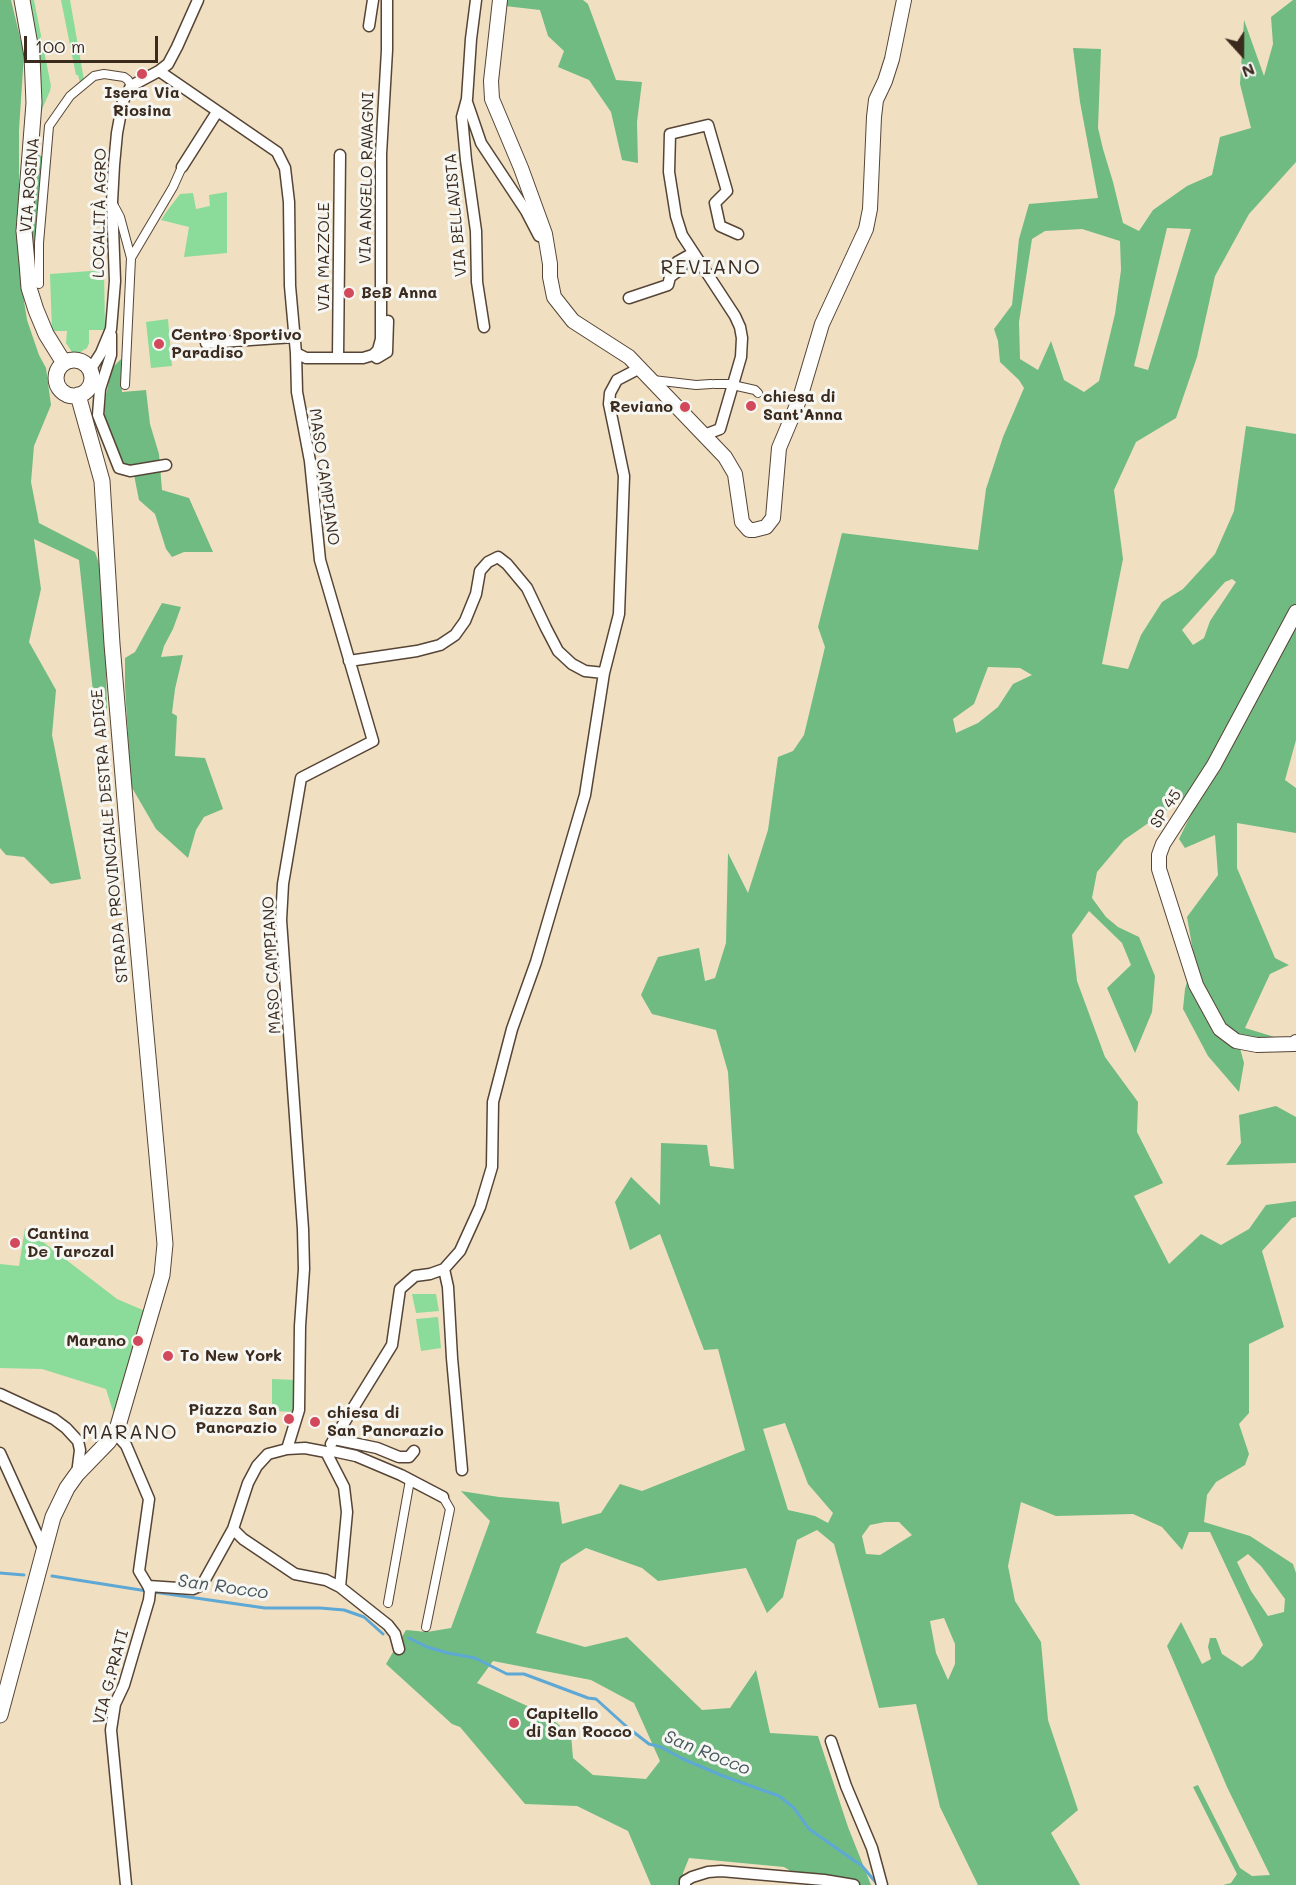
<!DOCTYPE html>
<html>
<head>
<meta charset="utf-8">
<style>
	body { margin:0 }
	#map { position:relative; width:1296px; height:1885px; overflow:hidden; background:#f1dfc1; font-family:Mali,sans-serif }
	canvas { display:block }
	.north { position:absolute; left:1212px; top:24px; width:60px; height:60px; -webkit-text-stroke:4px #f6f6f2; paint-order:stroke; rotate:159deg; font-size:16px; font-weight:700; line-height:24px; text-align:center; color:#3b2a1e }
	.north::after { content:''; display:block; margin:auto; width:21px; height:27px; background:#3b2a1e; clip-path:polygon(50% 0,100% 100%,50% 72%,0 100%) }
	.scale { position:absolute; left:24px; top:36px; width:134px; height:27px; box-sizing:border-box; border:3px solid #3b2a1e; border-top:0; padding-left:8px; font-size:18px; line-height:21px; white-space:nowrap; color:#3b2a1e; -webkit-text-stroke:4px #f6f6f2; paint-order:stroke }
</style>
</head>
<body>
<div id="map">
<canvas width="1296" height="1885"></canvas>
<div class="north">N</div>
<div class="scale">100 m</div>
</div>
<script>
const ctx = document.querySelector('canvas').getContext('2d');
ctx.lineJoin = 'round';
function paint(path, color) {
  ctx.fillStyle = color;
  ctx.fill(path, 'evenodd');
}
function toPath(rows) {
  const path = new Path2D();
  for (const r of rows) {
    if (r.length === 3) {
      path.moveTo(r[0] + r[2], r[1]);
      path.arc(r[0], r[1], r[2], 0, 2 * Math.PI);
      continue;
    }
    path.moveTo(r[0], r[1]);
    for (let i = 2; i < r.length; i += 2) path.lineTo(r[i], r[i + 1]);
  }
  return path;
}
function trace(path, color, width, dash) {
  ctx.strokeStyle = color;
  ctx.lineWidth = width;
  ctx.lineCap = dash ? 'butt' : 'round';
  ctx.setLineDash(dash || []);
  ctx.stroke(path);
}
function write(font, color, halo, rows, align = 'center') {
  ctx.font = font + ' Mali,sans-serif';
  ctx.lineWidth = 6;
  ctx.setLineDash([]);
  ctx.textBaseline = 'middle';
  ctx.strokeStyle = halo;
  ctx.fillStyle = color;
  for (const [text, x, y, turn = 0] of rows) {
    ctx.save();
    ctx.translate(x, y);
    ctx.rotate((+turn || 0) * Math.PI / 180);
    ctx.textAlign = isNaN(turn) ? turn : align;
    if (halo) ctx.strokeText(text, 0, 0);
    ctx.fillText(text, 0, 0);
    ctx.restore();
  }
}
paint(toPath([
	[27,0,34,0,51,86,50,91,40,114],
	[61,0,70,0,84,80,80,83,78,75,76,75],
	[227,192,227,253,184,257,189,227,161,220,167,211,180,194,193,193,196,209,210,206,209,195],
	[104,270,105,330,89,330,89,343,87,348,79,353,72,352,66,343,67,331,52,331,50,274],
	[168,319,172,366,151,368,146,322],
	[25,1228,117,1299,145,1311,114,1415,106,1389,42,1369,0,1368,0,1264,19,1266],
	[412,1294,436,1294,439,1311,416,1313],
	[438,1317,441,1348,421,1351,416,1319],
	[272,1379,296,1380,296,1412,272,1411]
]), '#8bdb9a');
paint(toPath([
	[0,0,11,0,24,54,19,130,19,223,24,301,27,320,39,355,46,368,51,405,34,446,31,482,39,523,95,552,104,578,107,712,105,729,93,719,93,692,79,560,34,539,41,589,29,642,56,690,52,735,81,879,51,884,24,857,6,855,0,848],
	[506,0,583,0,588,4,616,80,642,82,637,122,638,163,622,160,611,112,589,80,558,67,564,51,548,36,540,10,505,6],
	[1293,0,1296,0,1296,162,1249,214,1215,276,1197,357,1176,418,1136,442,1114,490,1123,559,1102,664,1128,669,1141,635,1162,602,1183,589,1215,554,1234,511,1246,426,1296,434,1296,740,1285,780,1296,788,1296,833,1237,823,1237,868,1275,958,1289,965,1270,974,1245,1028,1278,1038,1237,1037,1244,1063,1239,1092,1208,1056,1183,1009,1185,989,1194,957,1187,917,1218,875,1215,835,1185,848,1179,839,1199,798,1180,801,1124,840,1097,872,1092,898,1106,917,1118,927,1139,937,1155,976,1152,1012,1135,1053,1107,988,1131,965,1122,943,1089,911,1072,935,1077,981,1105,1057,1138,1102,1137,1132,1163,1183,1134,1196,1169,1264,1201,1234,1221,1245,1249,1229,1266,1205,1296,1201,1296,1217,1292,1218,1262,1251,1284,1327,1249,1344,1249,1413,1239,1424,1249,1454,1245,1465,1216,1482,1207,1495,1204,1522,1250,1536,1293,1564,1296,1573,1296,1885,1223,1885,1231,1883,1237,1874,1193,1787,1198,1785,1240,1868,1252,1876,1270,1875,1227,1787,1167,1646,1181,1622,1202,1664,1211,1659,1208,1647,1210,1638,1216,1638,1222,1654,1242,1667,1253,1659,1263,1645,1210,1532,1189,1532,1182,1550,1162,1527,1133,1514,1056,1516,1021,1502,1008,1566,1015,1601,1041,1642,1048,1720,1078,1810,1051,1833,1080,1885,978,1885,940,1807,916,1704,879,1708,834,1544,817,1530,797,1540,783,1597,767,1613,746,1568,658,1581,642,1568,586,1548,561,1564,536,1633,585,1647,627,1637,702,1710,730,1708,756,1670,770,1733,818,1736,848,1827,871,1885,815,1885,784,1867,689,1858,683,1873,684,1885,651,1885,628,1831,577,1806,525,1804,460,1727,452,1724,386,1664,406,1630,427,1632,451,1628,490,1521,461,1491,499,1497,559,1502,562,1524,601,1513,620,1484,642,1491,745,1450,718,1349,704,1350,660,1234,630,1250,615,1202,631,1177,660,1205,661,1143,707,1145,710,1166,734,1169,728,1072,716,1030,652,1014,641,995,658,957,699,948,705,981,715,978,726,943,728,853,748,893,768,830,778,757,793,751,804,735,825,647,818,627,842,533,978,550,986,489,1003,437,1024,388,1019,380,1000,362,998,341,994,329,1012,305,1019,239,1029,204,1098,198,1080,102,1073,48,1101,49,1098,128,1103,149,1113,182,1123,223,1139,231,1153,210,1187,186,1212,175,1220,137,1251,128,1240,84,1244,20,1264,76,1273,44,1271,17],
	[1167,228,1191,229,1148,370,1134,366],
	[1082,229,1120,241,1121,270,1115,314,1099,381,1084,392,1064,380,1051,341,1038,370,1020,359,1019,322,1032,239,1045,231],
	[1232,579,1236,582,1210,621,1204,638,1193,645,1182,630,1225,582],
	[988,667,1020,668,1032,675,1013,684,998,707,978,723,956,733,953,719,974,704],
	[785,1423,808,1484,833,1513,828,1523,815,1516,788,1510,763,1429],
	[885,1522,899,1522,912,1535,880,1555,866,1554,862,1536,870,1525],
	[1248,1554,1261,1566,1285,1599,1284,1612,1268,1616,1251,1591,1237,1562],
	[944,1618,955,1644,955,1664,948,1680,936,1653,930,1621],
	[493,1661,591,1680,634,1703,660,1761,646,1779,593,1775,573,1758,571,1735,547,1715,477,1683],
	[39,155,46,159,38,256,31,257,29,236,35,158],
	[121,359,122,392,146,390,150,424,159,454,162,490,189,498,213,552,184,552,172,557,166,549,155,514,139,500,134,475,115,469,103,427,106,395,112,368],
	[162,603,181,607,173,629,164,646,161,657,183,655,175,689,172,713,177,716,175,756,205,758,223,809,204,817,196,830,188,858,156,829,131,786,125,686,125,658,135,652],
	[1276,1106,1296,1117,1296,1163,1226,1165,1241,1143,1239,1115]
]), '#70bb82');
trace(toPath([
	[0,1573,24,1575],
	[52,1576,147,1591],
	[154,1592,265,1608,320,1608,344,1610,364,1617,383,1634],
	[409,1638,427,1647,448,1653,475,1658,507,1674,524,1674,588,1698,596,1699,627,1727,649,1744,661,1747,683,1759,723,1776,779,1796,794,1808,809,1829,862,1866,878,1885]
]), '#5ea8d6', 3);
const pedestrian = toPath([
	[113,204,120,217,131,258,125,385],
	[131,258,173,187,182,167],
	[39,284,39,243,49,126,70,96,94,76,104,74,124,77,128,80,131,86],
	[653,380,696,385,711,384],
	[715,384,728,384,755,390,758,393],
	[388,1603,410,1480],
	[426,1627,450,1509,443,1497]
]);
const minor = toPath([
	[476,0,471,39,467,99,462,117,466,160,476,231,477,282,484,327],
	[369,26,373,0],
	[159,71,277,152,285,168,289,202,290,286,296,353,297,392,310,461,320,560,373,741,301,778,283,884,281,920,303,1229,304,1269,300,1326,299,1410,287,1449],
	[467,102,481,143,526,211,539,236],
	[182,167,217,112],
	[629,298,668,285,670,277,681,269,677,262,693,253],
	[111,335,111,355,100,389,98,415,119,468,130,471,166,465],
	[206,343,294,337],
	[296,353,306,358,363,358,373,355,378,350,381,339,381,154,387,50,387,0],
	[373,355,377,358,387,352,388,321],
	[338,358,340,155],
	[90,370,101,353,111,329,115,281,112,202,114,165,117,133,123,101,131,86,159,71,168,64,177,47,198,0],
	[704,435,720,429,741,357,742,338,740,327,735,316,682,235,676,216,669,172,670,134,708,125,727,191,715,203,720,226,738,234],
	[349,661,417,651,440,645,455,635,465,621,476,594,480,571,488,562,498,557,507,564,527,588,546,628,558,651,572,664,585,671,604,673],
	[444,1269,448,1287,452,1358,462,1470],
	[0,1394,54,1419,66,1428,78,1441,80,1450,77,1474],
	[115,1433,126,1445,149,1499,139,1571,148,1586,193,1589,202,1585,233,1529,248,1483,257,1466,268,1454,287,1449,305,1448,326,1452,344,1487,347,1512,340,1587,326,1580,295,1574,243,1539,233,1529],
	[334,1439,392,1345,400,1289,415,1276,430,1274,444,1269,460,1251,480,1207,492,1167,493,1102,512,1029,536,962,585,795,604,673,619,614,624,476,609,404,610,393,617,380,640,368],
	[331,1444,334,1439,377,1448,399,1457,409,1457,414,1451],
	[326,1452,333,1451,356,1456,401,1475,443,1497],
	[0,1453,44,1550],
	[340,1587,388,1625,395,1634,399,1649],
	[831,1741,846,1786,872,1848,882,1885],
	[126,1885,111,1730,115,1704,124,1685,149,1600,150,1591,148,1586],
	[685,1885,685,1881,692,1877,708,1872,721,1871,824,1880,854,1885]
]);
const tertiary = toPath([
	[500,0,491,81,492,99,521,168,545,234,550,264,550,277,554,297,573,321,629,357,725,457,735,474,742,522,749,530,754,530,766,527,773,518,779,448,800,398,822,324,866,229,870,209,874,117,876,100,885,81,892,59,904,0],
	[1296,612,1214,765,1163,844,1159,855,1159,869,1196,985,1220,1029,1236,1041,1257,1045,1294,1044,1296,1042]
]);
const secondary = toPath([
	[22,0,32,56,34,103,24,231,27,263,29,288,36,310,46,334,64,363],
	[74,378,18],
	[0,1715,53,1517,67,1488,77,1474,109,1441,118,1426,162,1275,165,1244,128,836,112,644,102,481,78,395]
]);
trace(pedestrian, '#564536', 10);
trace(minor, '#564536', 13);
trace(tertiary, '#564536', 16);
trace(secondary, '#564536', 17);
trace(pedestrian, '#fff', 8);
trace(minor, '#fff', 10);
trace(tertiary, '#fff', 14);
trace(secondary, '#fff', 15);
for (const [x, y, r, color] of [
	[142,74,6,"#d1495b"],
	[349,293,6,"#d1495b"],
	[159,344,6,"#d1495b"],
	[751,406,6,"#d1495b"],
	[685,407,6,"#d1495b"],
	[15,1243,6,"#d1495b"],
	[138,1341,6,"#d1495b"],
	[168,1356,6,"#d1495b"],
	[289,1419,6,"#d1495b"],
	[315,1422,6,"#d1495b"],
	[514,1723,6,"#d1495b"]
]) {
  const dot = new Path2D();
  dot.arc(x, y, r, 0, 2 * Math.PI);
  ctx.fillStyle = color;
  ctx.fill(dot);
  trace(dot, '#f6f6f2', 2);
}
write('bold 16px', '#3b2a1e', '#f6f6f2', [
	["Isera Via",142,93,"center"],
	["Riosina",142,111,"center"],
	["BeB Anna",361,293],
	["Centro Sportivo",171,335],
	["Paradiso",171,353],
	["chiesa di",763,397],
	["Sant'Anna",763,415],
	["Reviano",673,407,"right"],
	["Cantina",27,1234],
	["De Tarczal",27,1252],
	["Marano",126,1341,"right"],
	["To New York",180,1356],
	["Piazza San",277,1410,"right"],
	["Pancrazio",277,1428,"right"],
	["chiesa di",327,1413],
	["San Pancrazio",327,1431],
	["Capitello",526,1714],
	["di San Rocco",526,1732]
], 'left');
write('16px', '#3b2a1e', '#f6f6f2', [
	["VIA ANGELO RAVAGNI",367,178,-89],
	["VIA ROSINA",30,185,-85],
	["LOCALITÀ AGRO",100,213,-89],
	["VIA BELLAVISTA",456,215,-95],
	["VIA MAZZOLE",324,257,-90],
	["MASO CAMPIANO",324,477,82],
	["SP 45",1166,809,-57],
	["STRADA PROVINCIALE DESTRA ADIGE",110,836,-95],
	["MASO CAMPIANO",272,965,-93],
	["VIA G.PRATI",111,1677,-75]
]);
write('italic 18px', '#47565e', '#f6f6f2', [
	["San Rocco",223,1587,8],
	["San Rocco",707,1753,22]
]);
ctx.letterSpacing = '1.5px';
write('20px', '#3b2a1e', '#f6f6f2', [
	["REVIANO",711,268],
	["MARANO",130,1433]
]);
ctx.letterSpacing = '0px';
</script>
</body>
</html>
